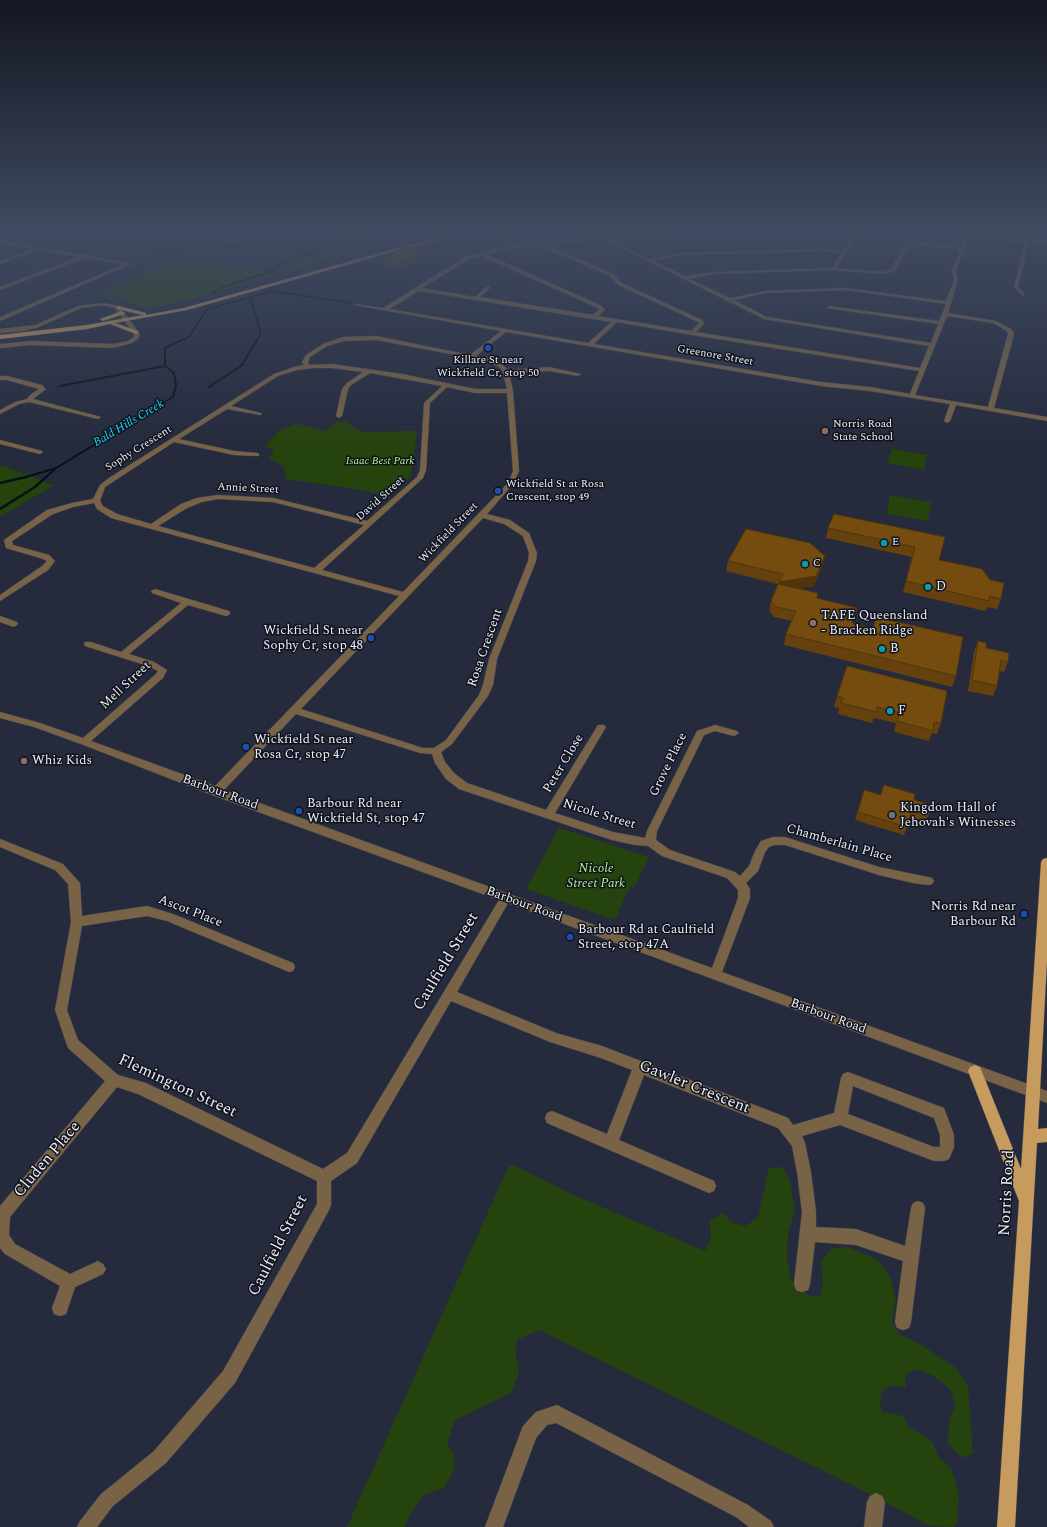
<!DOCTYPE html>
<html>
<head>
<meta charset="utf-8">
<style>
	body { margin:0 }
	canvas { display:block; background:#252a3c }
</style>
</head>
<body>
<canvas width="1047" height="1527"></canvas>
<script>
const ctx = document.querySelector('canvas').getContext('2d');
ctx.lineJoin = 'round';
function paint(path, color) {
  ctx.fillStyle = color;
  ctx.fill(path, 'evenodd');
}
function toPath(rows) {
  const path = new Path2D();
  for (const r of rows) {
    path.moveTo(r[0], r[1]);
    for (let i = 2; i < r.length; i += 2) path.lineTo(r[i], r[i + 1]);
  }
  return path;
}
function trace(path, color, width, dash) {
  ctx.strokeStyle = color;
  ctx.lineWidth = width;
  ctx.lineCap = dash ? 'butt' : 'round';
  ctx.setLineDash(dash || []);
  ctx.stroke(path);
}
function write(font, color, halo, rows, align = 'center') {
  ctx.font = font + ' Spectral,serif';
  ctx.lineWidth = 3;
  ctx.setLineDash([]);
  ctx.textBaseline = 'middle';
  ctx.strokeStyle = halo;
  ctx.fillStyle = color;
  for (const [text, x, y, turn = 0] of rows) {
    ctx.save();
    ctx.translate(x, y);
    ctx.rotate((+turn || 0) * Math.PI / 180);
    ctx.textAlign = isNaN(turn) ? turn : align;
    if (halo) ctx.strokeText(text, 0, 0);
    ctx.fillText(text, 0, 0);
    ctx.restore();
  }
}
paint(toPath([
	[358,238,371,240,375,243,384,239,392,242,336,258,307,264,306,267,286,272,276,271,283,268,288,259,319,253,326,243],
	[181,258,279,274,191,300,149,309,102,292],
	[346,421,361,432,417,431,411,474,409,478,389,496,350,488,286,479,284,467,269,458,274,450,265,446,279,431,297,424,324,431,336,422],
	[892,449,927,455,924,470,887,463],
	[0,466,6,467,54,485,0,517],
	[890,495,931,502,928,521,887,514],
	[559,828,649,857,634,888,630,886,615,920,526,889],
	[509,1166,515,1166,574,1195,705,1251,711,1239,710,1221,723,1213,733,1223,745,1226,758,1218,769,1168,783,1167,790,1182,795,1211,788,1232,787,1258,791,1279,799,1288,810,1296,820,1297,823,1282,821,1262,831,1249,847,1247,878,1260,890,1276,896,1300,892,1321,899,1334,923,1346,956,1368,968,1387,973,1453,963,1458,948,1444,949,1420,955,1407,951,1390,934,1376,915,1369,905,1376,906,1387,893,1386,883,1390,880,1402,882,1412,904,1416,908,1427,921,1434,933,1443,939,1458,951,1468,959,1494,957,1522,953,1527,930,1526,852,1485,539,1330,517,1340,516,1355,519,1373,511,1393,455,1420,447,1444,453,1453,455,1469,444,1488,425,1494,410,1514,405,1527,347,1527,501,1183]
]), '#25430d');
trace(toPath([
	[153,252,197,245,236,247,293,240,318,243],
	[210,294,226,286,267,273,289,260,318,252,322,248,318,243,373,234,389,234],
	[250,297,261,334,256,341],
	[179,341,189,337,207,309,272,291,352,303]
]), '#041216', 1.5);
trace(toPath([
	[60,386,165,366],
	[209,387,242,365,257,340],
	[23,478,56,468,173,397,176,385,174,373,165,366,165,348,182,340],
	[45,478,55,469]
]), '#041216', 2);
trace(toPath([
	[0,483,26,477],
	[0,509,35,487,46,477]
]), '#041216', 2.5);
const minor = toPath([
	[475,234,483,234,461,238,459,237,475,234],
	[492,234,496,234,512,246,594,238,798,234,610,240,649,259,680,253,822,249,843,251,852,238,827,235,825,234,854,236,855,234,859,234,836,268,884,272,891,269,905,243,915,242,961,247,966,236,957,234,1047,243,1047,245,1029,243,1018,287,1025,295,1023,296,1014,287,1025,243,970,237,956,270,958,280,948,313,996,321,1011,329,1014,334,994,408,1047,417,1047,421,956,405,950,421,947,423,944,421,950,404,870,391,821,386,506,332,476,356,492,359,503,365,508,370,549,367,581,374,578,376,549,371,509,373,513,391,519,471,513,484,487,514,510,520,529,533,537,553,536,561,497,659,493,685,488,696,452,744,441,752,445,762,454,773,467,783,546,810,598,725,604,725,606,727,555,813,613,832,645,838,647,831,697,731,715,725,737,731,739,733,734,736,715,731,704,735,657,831,656,840,670,850,735,872,740,876,749,866,755,851,761,841,773,837,785,837,879,867,928,877,932,878,934,881,932,884,928,885,913,883,879,875,785,845,774,845,769,847,765,852,758,871,746,883,750,889,750,898,722,972,1047,1091,1047,1103,508,903,457,992,556,1033,602,1046,783,1116,788,1118,793,1125,834,1113,841,1078,843,1074,848,1072,944,1108,954,1135,954,1147,949,1159,944,1161,934,1161,840,1125,802,1136,805,1143,811,1172,816,1212,816,1227,856,1229,905,1246,911,1208,913,1203,918,1201,923,1203,925,1208,911,1322,909,1328,903,1330,897,1328,895,1322,903,1261,856,1245,815,1242,810,1284,808,1290,802,1292,796,1290,794,1284,802,1212,797,1172,792,1146,778,1128,644,1075,619,1140,714,1181,716,1186,714,1191,709,1193,547,1123,545,1118,547,1113,552,1111,607,1134,632,1070,601,1058,550,1042,451,1001,357,1163,331,1181,331,1205,329,1210,235,1383,166,1463,113,1506,97,1527,77,1527,80,1521,101,1494,154,1451,223,1371,317,1204,317,1181,138,1094,117,1087,10,1217,9,1235,15,1244,70,1274,98,1261,103,1264,106,1269,103,1274,75,1287,66,1314,60,1316,54,1314,52,1308,60,1286,5,1254,0,1248,0,1206,105,1081,68,1048,55,1010,71,922,68,884,55,870,0,847,0,839,63,864,80,883,82,916,147,906,173,914,293,963,295,967,293,971,289,972,167,921,147,916,82,926,67,1010,78,1040,118,1075,146,1083,323,1169,347,1153,499,900,212,795,81,744,34,727,0,718,0,712,40,723,83,738,156,674,158,671,148,666,85,646,84,644,85,642,91,642,121,652,181,603,152,593,151,591,155,589,229,611,230,613,229,615,226,616,188,605,129,654,154,662,167,670,163,678,91,741,215,786,399,596,111,518,97,509,94,503,73,507,53,514,12,541,13,545,49,555,55,561,48,570,0,601,0,595,42,566,47,561,43,559,6,548,4,540,47,510,72,503,93,499,100,485,109,478,274,374,294,367,304,365,302,362,306,355,323,344,343,337,376,336,470,355,501,331,354,305,356,304,383,308,467,256,508,246,492,234],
	[594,240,605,240,764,319,929,346,920,368,696,332,704,324,702,320,622,283,614,274,545,245,594,240],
	[915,244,960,250,952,270,954,280,946,301,846,288,766,291,730,298,689,279,713,274,833,270,884,274,895,271,909,245,915,244],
	[539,246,610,276,618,285,698,322,698,324,691,331,598,316,605,310,602,306,486,254,511,248,539,246],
	[822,251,842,253,832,268,713,272,685,276,653,261,680,255,822,251],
	[481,256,598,308,599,310,593,315,480,297,489,289,490,287,488,286,475,297,422,288,471,258,481,256],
	[846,290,946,304,939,321,829,306,826,308,938,324,931,343,767,317,734,300,766,293,846,290],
	[419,291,475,300,611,322,588,343,389,309,419,291],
	[947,316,993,323,1007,331,1008,334,988,407,915,395,947,316],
	[617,322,692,335,919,371,910,394,870,387,821,382,594,344,617,322],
	[376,340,488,361,499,367,503,372,507,389,475,389,402,374,332,364,309,365,308,362,310,357,327,346,344,341,376,340],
	[313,368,332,368,363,372,347,383,342,389,336,416,339,418,342,416,348,389,351,385,370,373,442,386,424,403,420,470,417,477,367,521,273,498,218,495,197,498,181,504,151,524,117,514,103,506,100,501,105,487,174,442,234,455,259,456,259,454,257,453,234,451,179,439,227,409,261,415,261,413,231,406,278,376,297,370,313,368],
	[447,387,475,393,507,393,513,471,508,483,403,592,322,570,423,478,426,470,430,403,447,387],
	[218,499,273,502,364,525,314,568,158,526,187,508,202,502,218,499],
	[483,518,504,524,523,536,529,553,528,561,489,659,483,685,479,695,446,740,434,748,423,748,301,709,483,518],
	[296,714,420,753,432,754,435,763,446,779,459,789,612,840,635,845,648,846,662,856,727,878,738,890,738,898,712,968,224,790,296,714],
	[853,1086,934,1118,940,1135,940,1147,934,1147,848,1114,853,1086],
	[0,241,85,255,131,264,0,321,0,317,124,264,85,258,0,290,0,287,79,257,39,250,0,264,0,261,34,249,0,243,0,241],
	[103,303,119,306,140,334,138,339,132,343,113,348,31,345,0,348,0,344,31,341,113,344,128,341,134,337,134,334,115,308,103,305,81,308,39,327,24,331,0,333,0,329,35,325,78,306,103,303],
	[0,376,7,376,42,385,46,389,33,399,101,417,98,419,29,402,19,404,0,414,0,410,15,402,27,399,30,395,39,389,7,380,0,380,0,376],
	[0,440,42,451,43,452,40,454,0,444,0,440],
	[0,616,17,622,18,624,14,627,0,622,0,616],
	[557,1405,748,1505,771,1521,774,1527,749,1527,736,1517,556,1423,547,1425,536,1438,503,1527,485,1527,523,1426,536,1412,557,1405],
	[876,1493,882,1496,885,1502,882,1527,864,1527,867,1502,870,1496,876,1493]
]);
const major = toPath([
	[458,234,464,234,407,248,187,310,115,323,138,331,138,333,136,334,110,324,87,329,0,339,0,335,87,325,143,315,117,309,116,308,119,306,146,313,146,315,184,308,404,246,458,234],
	[983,234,993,234,1047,240,1047,242,983,234],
	[122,311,125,313,124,314,103,321,100,319,122,311],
	[1047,858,1047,961,1038,1129,1047,1128,1047,1142,1037,1143,1015,1527,997,1527,1019,1201,968,1071,970,1067,975,1065,980,1067,1021,1169,1041,862,1043,859,1047,858]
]);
trace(minor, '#414557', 1);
trace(major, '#414557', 1);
paint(minor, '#796346');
paint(major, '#c79a5d');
paint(toPath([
	[425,256,401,268,384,266,383,258],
	[828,528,945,537,939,560,1001,599,997,609,987,607,985,611,903,592,912,557,826,538],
	[825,556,822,566,814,586,799,588,818,593,817,598,853,624,956,676,952,687,784,645,786,634,792,621,774,617,769,611,771,601,778,584,726,571,728,561],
	[978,641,986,648,1008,662,1004,672,1000,671,997,686,993,696,968,691,974,652],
	[837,696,941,723,937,734,932,733,929,741,894,732,896,723,874,718,872,723,838,714,839,708,834,707],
	[884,785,914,800,929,814,925,822,910,817,907,827,904,835,855,820,864,790,880,795]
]), '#64410d');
paint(toPath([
	[425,248,425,256,401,268,401,261],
	[825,556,822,566,814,586,777,593,779,582]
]), '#51350a');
const building = toPath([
	[406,246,425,248,401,261,383,258,406,246],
	[834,514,945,537,939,560,982,569,990,580,1004,583,1001,599,990,596,989,601,906,581,915,547,828,528,834,514],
	[746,529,810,543,825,556,816,576,779,582,783,574,728,561,746,529],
	[778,584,818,593,817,598,857,608,852,623,873,629,876,617,963,637,956,676,786,634,796,611,776,607,771,601,778,584],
	[978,641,986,643,986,648,1009,653,1008,662,1001,660,997,686,972,680,978,641],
	[847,666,947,691,941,723,934,722,933,731,897,721,900,713,877,707,876,712,841,703,843,698,837,696,847,666],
	[884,785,915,794,914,800,931,805,929,814,912,809,907,827,858,812,864,790,881,795,884,785]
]);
paint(building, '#744c0f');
trace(building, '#51350a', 1);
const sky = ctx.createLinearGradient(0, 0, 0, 447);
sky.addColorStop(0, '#141721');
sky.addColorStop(0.52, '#404a61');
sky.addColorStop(1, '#404a6100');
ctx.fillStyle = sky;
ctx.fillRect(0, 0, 1047, 447);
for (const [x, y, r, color] of [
	[488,348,4,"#1a4fb4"],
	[825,431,4,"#8d6e63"],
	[498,491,4,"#1a4fb4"],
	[884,543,4,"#0f9aa8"],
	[805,564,4,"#0f9aa8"],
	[928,587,4,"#0f9aa8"],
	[813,623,4,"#8d6e63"],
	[371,638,4,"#1a4fb4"],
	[882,649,4,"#0f9aa8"],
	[890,711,4,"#0f9aa8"],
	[246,747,4,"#1a4fb4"],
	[24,761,4,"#8d6e63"],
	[299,811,4,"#1a4fb4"],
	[892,815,4,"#6b7280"],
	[1024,914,4,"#1a4fb4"],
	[570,937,4,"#1a4fb4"]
]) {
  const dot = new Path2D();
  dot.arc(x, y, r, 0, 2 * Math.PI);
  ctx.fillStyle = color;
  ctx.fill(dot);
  trace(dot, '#10131b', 1.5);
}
write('11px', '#eaedfa', '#10131b', [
	["Greenore Street",715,356,10],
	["Sophy Crescent",139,449,-32],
	["Annie Street",248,489,3],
	["David Street",381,499,-42],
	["Wickfield Street",449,533,-46]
]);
write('11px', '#eaedfa', '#10131b', [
	["Killare St near",488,361,"center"],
	["Wickfield Cr, stop 50",488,374,"center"],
	["Norris Road",833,425],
	["State School",833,438],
	["Wickfield St at Rosa",506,485],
	["Crescent, stop 49",506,498],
	["E",892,543],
	["C",813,564]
], 'left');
write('italic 11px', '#b4f290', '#10131b', [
	["Isaac Best Park",380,462]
]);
write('italic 12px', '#19dafd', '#10131b', [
	["Bald Hills Creek",129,424,-31]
]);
write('13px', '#eaedfa', '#10131b', [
	["D",936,587],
	["TAFE Queensland",821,616],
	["- Bracken Ridge",821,631],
	["Wickfield St near",363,631,"right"],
	["Sophy Cr, stop 48",363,646,"right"],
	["B",890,649],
	["F",898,711],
	["Wickfield St near",254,740],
	["Rosa Cr, stop 47",254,755],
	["Whiz Kids",32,761],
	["Barbour Rd near",307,804],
	["Wickfield St, stop 47",307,819],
	["Kingdom Hall of",900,808],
	["Jehovah's Witnesses",900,823],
	["Norris Rd near",1016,907,"right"],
	["Barbour Rd",1016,922,"right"],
	["Barbour Rd at Caulfield",578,930],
	["Street, stop 47A",578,945]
], 'left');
write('13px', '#eaedfa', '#10131b', [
	["Rosa Crescent",486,648,-71],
	["Mell Street",126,686,-43],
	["Peter Close",564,764,-59],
	["Grove Place",669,765,-64],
	["Barbour Road",220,793,20],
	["Nicole Street",599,815,17],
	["Chamberlain Place",839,844,16],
	["Barbour Road",524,905,20],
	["Ascot Place",190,912,21],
	["Barbour Road",828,1017,20]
]);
write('italic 13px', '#b4f290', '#10131b', [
	["Nicole",596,869],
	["Street Park",596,884]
]);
write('16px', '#eaedfa', '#10131b', [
	["Caulfield Street",447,962,-59],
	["Flemington Street",177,1087,25],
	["Gawler Crescent",694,1088,22],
	["Cluden Place",48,1160,-50],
	["Norris Road",1008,1193,-87],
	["Caulfield Street",279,1246,-63]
]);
</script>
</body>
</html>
